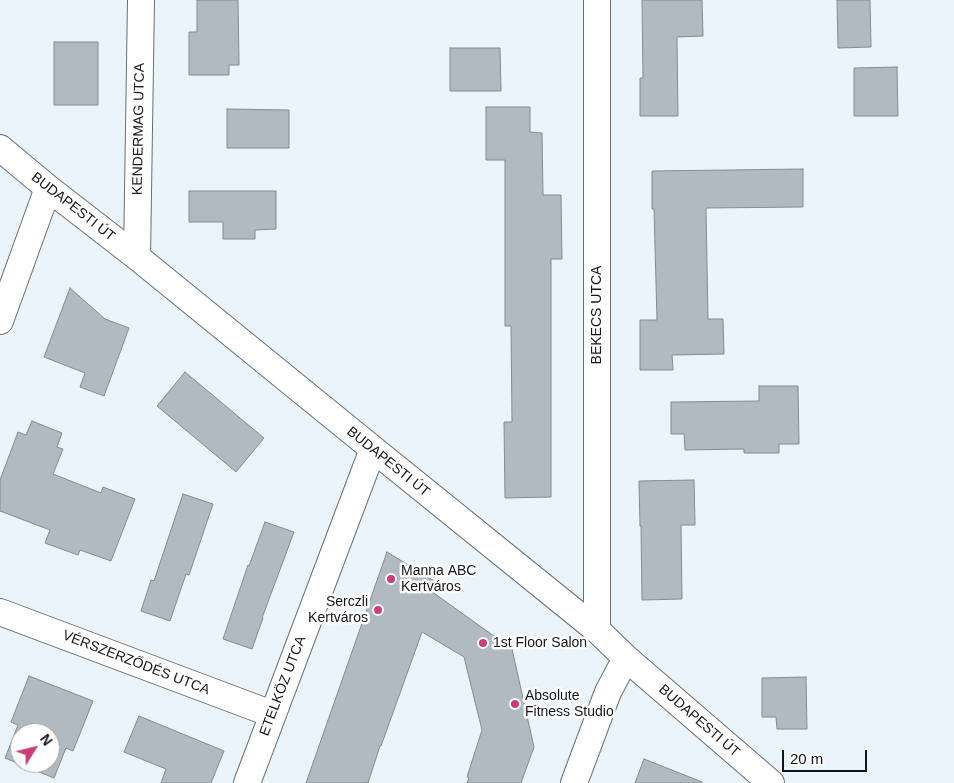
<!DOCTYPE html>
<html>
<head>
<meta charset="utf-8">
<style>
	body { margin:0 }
	#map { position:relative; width:954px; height:783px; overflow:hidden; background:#ebf3fb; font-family:Arial,sans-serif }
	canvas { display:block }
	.north { position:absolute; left:10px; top:723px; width:50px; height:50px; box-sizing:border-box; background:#fff; border:1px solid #a1a2a3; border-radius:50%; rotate:54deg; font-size:14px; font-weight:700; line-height:20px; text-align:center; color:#141619 }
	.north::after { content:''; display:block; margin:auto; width:18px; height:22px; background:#c83f79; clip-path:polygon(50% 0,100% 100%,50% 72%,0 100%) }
	.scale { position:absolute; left:782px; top:750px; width:85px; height:22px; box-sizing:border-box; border:2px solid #141619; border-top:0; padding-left:6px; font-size:15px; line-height:18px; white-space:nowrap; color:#141619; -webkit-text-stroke:4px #fff; paint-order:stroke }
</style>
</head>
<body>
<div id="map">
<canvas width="954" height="783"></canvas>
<div class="north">N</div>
<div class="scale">20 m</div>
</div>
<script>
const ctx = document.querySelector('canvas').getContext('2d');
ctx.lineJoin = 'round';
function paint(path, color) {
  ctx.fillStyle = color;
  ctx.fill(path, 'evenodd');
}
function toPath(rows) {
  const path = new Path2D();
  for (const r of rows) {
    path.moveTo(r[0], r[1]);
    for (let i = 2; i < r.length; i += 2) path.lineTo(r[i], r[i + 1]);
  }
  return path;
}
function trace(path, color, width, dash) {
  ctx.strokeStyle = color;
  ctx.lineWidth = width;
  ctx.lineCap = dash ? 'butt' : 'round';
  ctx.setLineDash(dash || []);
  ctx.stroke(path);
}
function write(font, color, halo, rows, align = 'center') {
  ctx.font = font + ' Arial,sans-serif';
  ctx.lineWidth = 5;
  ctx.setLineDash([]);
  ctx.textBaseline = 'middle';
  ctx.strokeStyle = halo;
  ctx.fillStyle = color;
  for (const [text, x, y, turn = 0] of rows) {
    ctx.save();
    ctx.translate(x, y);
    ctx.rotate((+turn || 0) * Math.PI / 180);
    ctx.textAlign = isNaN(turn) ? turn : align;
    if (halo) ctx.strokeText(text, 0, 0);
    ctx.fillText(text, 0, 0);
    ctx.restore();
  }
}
const building = toPath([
	[197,0,238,0,239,65,229,65,229,75,189,75,189,32,197,32,197,0],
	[642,0,702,0,703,36,677,37,678,116,640,116,640,78,643,78,642,0],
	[837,0,870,0,871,47,838,48,837,0],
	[54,42,98,42,98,105,54,105,54,42],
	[450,48,500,48,501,91,450,91,450,48],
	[897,67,898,116,854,116,854,68,897,67],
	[486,107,530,107,530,132,542,133,543,195,561,195,562,259,551,259,551,497,505,498,504,422,512,422,511,326,505,326,505,160,486,160,486,107],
	[227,109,289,110,289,148,227,148,227,109],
	[803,169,803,207,706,208,708,319,723,319,724,354,672,355,673,370,640,370,640,320,657,320,654,209,652,209,652,171,803,169],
	[189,191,276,191,276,229,255,230,255,239,223,239,223,222,189,222,189,191],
	[70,288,105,319,129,328,104,396,80,387,85,373,44,357,70,288],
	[185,372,264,438,236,472,157,406,185,372],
	[759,386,798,386,799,444,779,444,779,453,744,453,744,449,685,450,684,434,671,434,671,402,759,401,759,386],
	[32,421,62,433,57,447,63,449,53,474,101,493,103,487,135,499,111,561,80,550,78,555,45,543,50,530,0,511,0,480,18,432,26,435,32,421],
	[694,480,695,525,681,525,682,599,642,600,641,526,640,526,639,481,694,480],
	[183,494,213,504,189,575,186,574,170,621,141,611,151,580,154,581,183,494],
	[265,522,294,532,262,618,263,618,252,649,223,639,248,565,249,566,265,522],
	[387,552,436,582,431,591,512,649,534,747,521,783,467,783,469,778,467,777,482,730,464,657,422,632,381,746,380,746,368,783,306,783,387,552],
	[29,676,93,701,73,751,66,748,54,778,5,758,18,725,11,722,29,676],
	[20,733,50,733,50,763,20,763,20,733],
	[806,677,807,729,777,729,776,717,762,717,762,678,806,677],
	[139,716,224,751,211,783,161,783,166,769,124,752,139,716],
	[644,759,702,782,702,783,635,783,644,759]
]);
paint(building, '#b1b9c1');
trace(building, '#848b92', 1);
const minor = toPath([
	[597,0,597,630],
	[0,148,48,188,137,257,373,449,597,630,626,658,771,783],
	[137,257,141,0],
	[0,321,48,188],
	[0,612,272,714],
	[247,783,373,449],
	[574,783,608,692,626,658]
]);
trace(minor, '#687076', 28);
trace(minor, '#fff', 26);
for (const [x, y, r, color] of [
	[391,579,5,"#c83f79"],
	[378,610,5,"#c83f79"],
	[483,643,5,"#c83f79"],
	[515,704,5,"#c83f79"]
]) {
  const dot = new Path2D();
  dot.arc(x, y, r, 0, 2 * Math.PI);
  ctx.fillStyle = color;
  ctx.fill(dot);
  trace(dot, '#fff', 2);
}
write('14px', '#141619', '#fff', [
	["KENDERMAG UTCA",139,129,-89],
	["BUDAPESTI ÚT",73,207,38],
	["BEKECS UTCA",597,315,-90],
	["BUDAPESTI ÚT",388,462,39],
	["VÉRSZERZŐDÉS UTCA",136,663,21],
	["ETELKÖZ UTCA",283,686,-69],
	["BUDAPESTI ÚT",699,721,41]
]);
write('14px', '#141619', '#fff', [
	["Manna ABC",401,571],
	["Kertváros",401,587],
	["Serczli",368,602,"right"],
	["Kertváros",368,618,"right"],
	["1st Floor Salon",493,643],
	["Absolute",525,696],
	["Fitness Studio",525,712]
], 'left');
</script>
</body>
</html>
